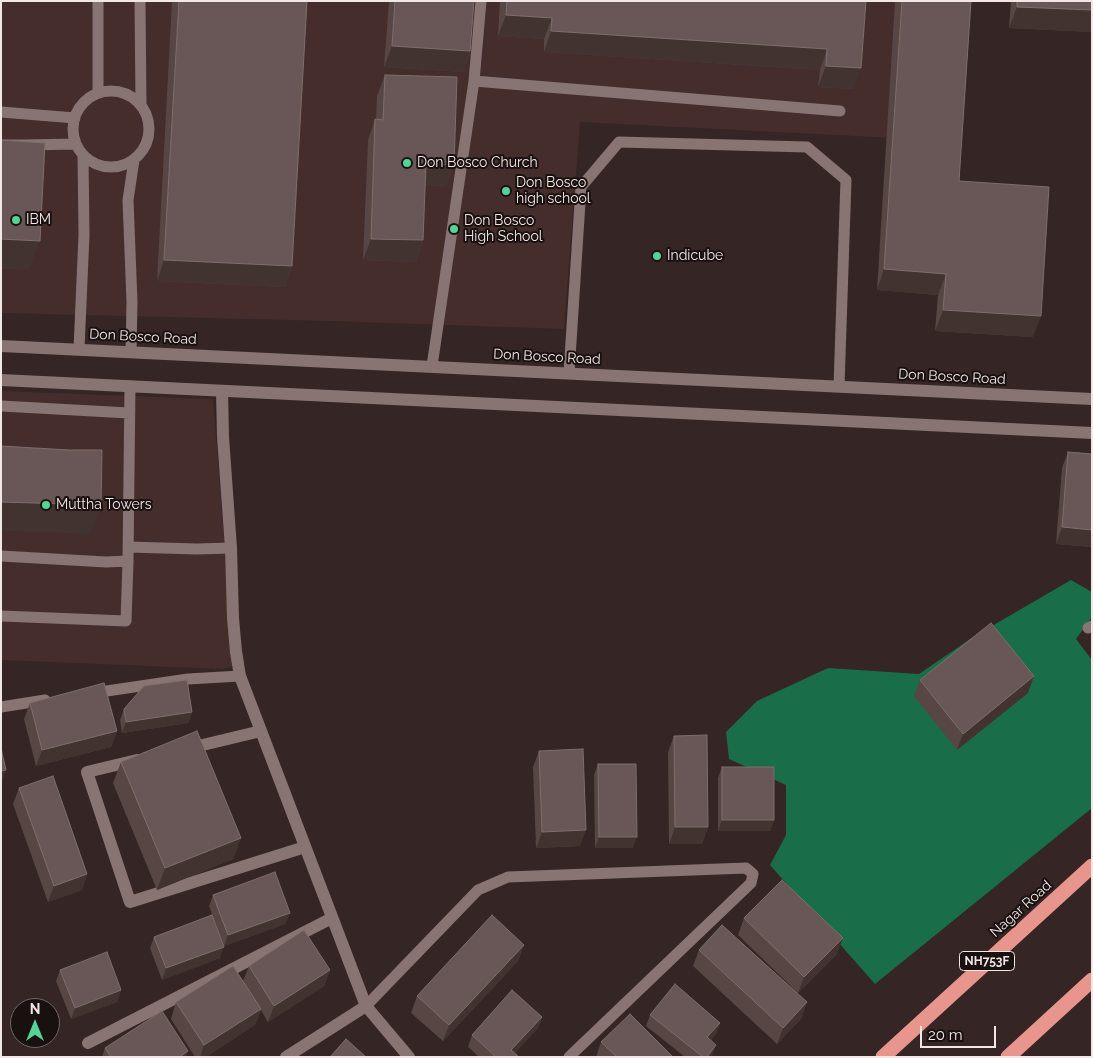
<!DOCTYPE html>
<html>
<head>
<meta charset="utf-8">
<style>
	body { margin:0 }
	#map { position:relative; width:1093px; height:1058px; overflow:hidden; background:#352524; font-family:Raleway,sans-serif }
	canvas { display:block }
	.frame { position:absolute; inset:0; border:2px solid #f3e7e6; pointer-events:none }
	.north { position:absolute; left:10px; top:998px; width:50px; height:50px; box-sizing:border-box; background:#181110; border:1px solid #706766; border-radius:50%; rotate:0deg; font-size:14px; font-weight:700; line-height:20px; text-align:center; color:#f3e7e6 }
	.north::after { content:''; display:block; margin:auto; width:18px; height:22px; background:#53d396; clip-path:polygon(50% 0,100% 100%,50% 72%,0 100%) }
	.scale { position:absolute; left:920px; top:1026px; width:76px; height:22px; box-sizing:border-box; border:2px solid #f3e7e6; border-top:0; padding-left:6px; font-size:15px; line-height:18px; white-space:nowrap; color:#f3e7e6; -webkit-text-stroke:4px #181110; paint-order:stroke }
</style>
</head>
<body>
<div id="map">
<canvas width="1093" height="1058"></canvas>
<div class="frame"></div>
<div class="north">N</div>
<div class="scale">20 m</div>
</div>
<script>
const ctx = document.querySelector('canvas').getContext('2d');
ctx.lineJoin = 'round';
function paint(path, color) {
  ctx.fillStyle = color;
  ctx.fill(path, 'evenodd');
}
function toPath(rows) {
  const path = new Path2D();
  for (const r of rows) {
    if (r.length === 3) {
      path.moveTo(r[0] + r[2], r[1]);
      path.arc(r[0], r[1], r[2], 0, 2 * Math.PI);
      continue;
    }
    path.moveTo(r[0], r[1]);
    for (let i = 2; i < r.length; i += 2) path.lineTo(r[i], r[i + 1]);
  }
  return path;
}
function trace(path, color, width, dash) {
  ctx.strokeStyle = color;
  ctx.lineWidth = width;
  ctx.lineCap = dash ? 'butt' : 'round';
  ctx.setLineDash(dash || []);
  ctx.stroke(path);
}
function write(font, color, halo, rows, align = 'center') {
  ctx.font = font + ' Raleway,sans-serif';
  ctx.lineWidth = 4;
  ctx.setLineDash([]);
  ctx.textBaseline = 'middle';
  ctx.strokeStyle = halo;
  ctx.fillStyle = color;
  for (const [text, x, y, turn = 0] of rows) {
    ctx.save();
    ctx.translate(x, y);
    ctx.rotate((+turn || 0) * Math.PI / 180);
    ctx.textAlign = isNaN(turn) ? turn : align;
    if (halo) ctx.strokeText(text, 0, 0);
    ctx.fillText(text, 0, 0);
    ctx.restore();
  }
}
paint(toPath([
	[1,1,911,1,894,138,580,122,564,329,330,321,1,313],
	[1,391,213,399,225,551,245,663,222,669,1,660]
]), '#442d2b');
paint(toPath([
	[1071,580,1092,592,1092,617,1076,639,1092,660,1092,808,875,984,770,865,786,835,786,785,729,759,726,732,757,701,828,668,919,674,973,637]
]), '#196d49');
trace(toPath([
	[140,1,141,104],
	[474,81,840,111],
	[111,129,38],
	[98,93,98,1],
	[1,112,75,118],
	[1,145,25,145,76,144],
	[79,349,84,235,83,155],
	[131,352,132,302,128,200,134,160],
	[432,366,474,81,481,1],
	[569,373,581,187,619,142,807,147,846,180,839,386],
	[1,406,129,413],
	[128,547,197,549,231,548],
	[1,556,106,562,128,561,130,386],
	[1,616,126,621,128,561],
	[1088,628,1092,626],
	[93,693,188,679,240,676],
	[1,707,45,700],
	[366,1006,478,890,508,877,746,868,753,874,751,883,569,1057]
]), '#887472', 11);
trace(toPath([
	[222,391,223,437,231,548,233,618,236,652,240,676,366,1006,409,1057],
	[186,749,261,731],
	[137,760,87,772,130,902,305,847],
	[88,1043,332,918],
	[286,1057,366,1006]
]), '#887472', 12);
trace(toPath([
	[1,346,1092,399],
	[1,380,1092,433]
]), '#887472', 12);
trace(toPath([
	[883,1057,1092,866],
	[1008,1057,1092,980]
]), '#e8958e', 15);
paint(toPath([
	[172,1,307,1,292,266,285,287,157,281],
	[389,1,474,1,470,51,463,72,384,67],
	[500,1,866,1,854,89,818,87,820,70,544,52,544,39,498,36],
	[895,1,971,1,959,181,1033,337,935,331,938,295,877,290],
	[1011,1,1092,1,1092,32,1009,28],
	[385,75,447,186,425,185,423,240,416,262,363,260,368,140,375,119,376,119,377,96],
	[1068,452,1092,454,1092,547,1056,544,1062,468],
	[920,680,1028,693,957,750,914,696],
	[30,703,117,731,111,747,36,766,24,719],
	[124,709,192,712,188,723,122,733,120,720],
	[674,736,708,827,702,844,669,844,668,752],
	[539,751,580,846,536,848,533,767],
	[121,762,241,838,233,859,157,890,113,783],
	[598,764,633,848,595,848,594,775],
	[722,767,774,820,770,831,718,831,718,778],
	[19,788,87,874,82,890,48,902,13,804],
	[213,895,290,913,285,924,224,946,209,906],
	[744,918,837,954,798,993,738,935],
	[154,937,220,958,162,980,150,948],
	[524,945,518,961,443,1041,411,1013,417,996],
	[699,950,807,1002,801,1019,777,1044,693,966],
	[249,966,330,970,324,986,268,1022,261,1010,255,1025,206,1057,195,1057,171,1019,176,1002,243,981],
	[60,970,121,990,117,1002,71,1019,56,981],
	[650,1015,720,1023,716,1034,711,1040,712,1056,712,1057,685,1057,646,1026],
	[542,1017,538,1028,515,1053,519,1057,479,1057,468,1047,472,1035],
	[601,1042,673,1057,596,1057],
	[105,1048,186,1057,102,1057]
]), '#574644');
paint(toPath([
	[1017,7,1092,10,1092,32,1009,28],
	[506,15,552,18,544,39,498,36],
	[551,31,827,49,820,70,544,52],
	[392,46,470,51,463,72,384,67],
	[826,66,861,68,854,89,818,87],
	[426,164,454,165,447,186,418,185],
	[1,239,40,241,29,270,1,269],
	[371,239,423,240,416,262,363,260],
	[164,260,292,266,285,287,157,281],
	[884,269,946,274,938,295,877,290],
	[943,310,1041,316,1033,337,935,331],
	[1,502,101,505,90,534,1,531],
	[1062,527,1092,530,1092,547,1056,544],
	[1034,676,1028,693,957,750,963,734],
	[192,712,188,723,122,733,126,722],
	[117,731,111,747,36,766,42,750],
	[6,770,1,783,1,771],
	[722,820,774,820,770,831,718,831],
	[675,827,708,827,702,844,669,844],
	[586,830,580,846,536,848,542,832],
	[599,837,637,837,633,848,595,848],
	[241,838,233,859,157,890,165,868],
	[87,874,82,890,48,902,54,886],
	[290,913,285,924,224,946,228,935],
	[843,938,837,954,798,993,804,977],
	[524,945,518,961,443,1041,449,1025],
	[224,947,220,958,162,980,166,968],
	[330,970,324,986,268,1022,274,1006],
	[121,990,117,1002,71,1019,75,1008],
	[807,1002,801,1019,777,1044,783,1028],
	[261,1009,255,1025,206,1057,200,1057,204,1045],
	[542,1017,538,1028,511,1057,511,1050],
	[720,1023,716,1034,703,1048,707,1037],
	[716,1045,712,1056,712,1057,707,1057],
	[188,1051,186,1057,180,1057]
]), '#423230');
const building = toPath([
	[179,1,307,1,292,266,164,260,179,1],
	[395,1,474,1,470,51,392,46,395,1],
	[507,1,866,1,861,68,826,66,827,49,551,31,552,18,506,15,507,1],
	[902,1,971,1,959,181,1049,187,1041,316,943,310,946,274,884,269,902,1],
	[1017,1,1092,1,1092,10,1017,7,1017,1],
	[385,75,457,77,454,165,426,164,423,240,371,239,375,119,383,120,385,75],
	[1,140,45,143,40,241,1,239,1,140],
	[1,446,69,450,102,450,101,505,1,502,1,446],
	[1068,452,1092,454,1092,530,1062,527,1068,452],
	[991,623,1034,676,963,734,920,680,991,623],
	[187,680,192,712,126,722,124,709,144,686,187,680],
	[104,683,117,731,42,750,30,703,104,683],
	[197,731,241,838,165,868,121,762,197,731],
	[707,735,708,827,675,827,674,736,707,735],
	[1,748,6,770,1,771,1,748],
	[583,749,586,830,542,832,539,751,583,749],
	[598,764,636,764,637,837,599,837,598,764],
	[722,767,774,767,774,820,722,820,722,767],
	[53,776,87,874,54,886,19,788,53,776],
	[275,872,290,913,228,935,213,895,275,872],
	[782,880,843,938,804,977,744,918,782,880],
	[212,915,224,947,166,968,154,937,212,915],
	[492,915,524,945,449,1025,417,996,492,915],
	[722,925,807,1002,783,1028,699,950,722,925],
	[304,930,330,970,274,1006,249,966,304,930],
	[107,952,121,990,75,1008,60,970,107,952],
	[233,966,261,1009,204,1045,176,1002,233,966],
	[675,984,720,1023,707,1037,716,1045,707,1057,703,1057,650,1015,675,984],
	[512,990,542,1017,511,1050,519,1057,496,1057,472,1035,512,990],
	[162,1011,188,1051,180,1057,111,1057,105,1048,162,1011],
	[630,1014,673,1057,617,1057,601,1042,630,1014],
	[346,1039,366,1057,330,1057,346,1039]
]);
paint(building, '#685756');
trace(building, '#7d6e6c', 1);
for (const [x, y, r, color] of [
	[407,163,5,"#53d396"],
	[506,191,5,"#53d396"],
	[16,220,5,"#53d396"],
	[454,229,5,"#53d396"],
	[657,256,5,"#53d396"],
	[46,505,5,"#53d396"]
]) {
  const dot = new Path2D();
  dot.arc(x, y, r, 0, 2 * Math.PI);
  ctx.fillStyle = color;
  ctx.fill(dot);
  trace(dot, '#181110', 2);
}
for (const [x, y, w] of [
	[987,961,55]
]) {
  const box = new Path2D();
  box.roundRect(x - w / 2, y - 9.5, w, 19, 4);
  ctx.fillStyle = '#181110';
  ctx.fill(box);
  trace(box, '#f3e7e6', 1);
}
write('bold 12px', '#f3e7e6', null, [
	["NH753F",987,961]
]);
write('14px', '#f3e7e6', '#181110', [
	["Don Bosco Church",417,163],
	["Don Bosco",516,183],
	["high school",516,199],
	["IBM",26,220],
	["Don Bosco",464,221],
	["High School",464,237],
	["Indicube",667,256],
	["Muttha Towers",56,505]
], 'left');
write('14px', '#f3e7e6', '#181110', [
	["Don Bosco Road",143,337,3],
	["Don Bosco Road",547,357,3],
	["Don Bosco Road",952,377,3],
	["Nagar Road",1021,909,-42]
]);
</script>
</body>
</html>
